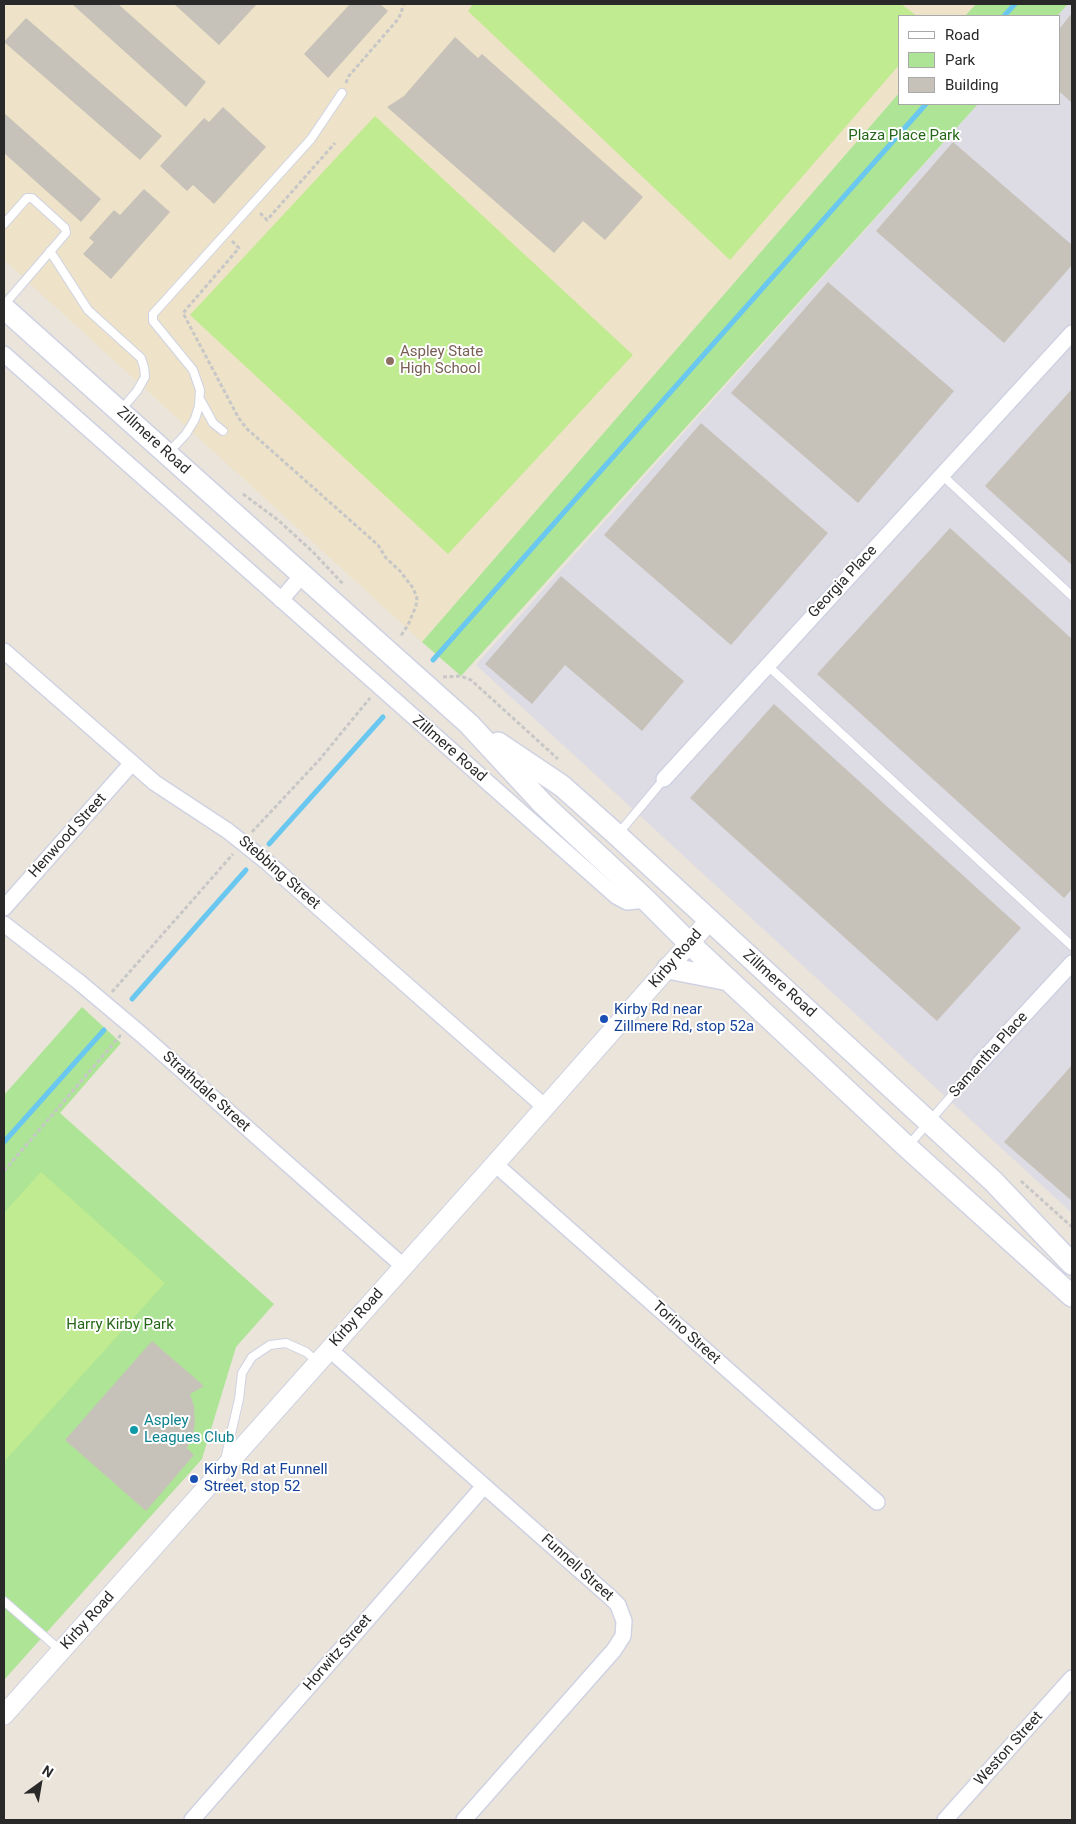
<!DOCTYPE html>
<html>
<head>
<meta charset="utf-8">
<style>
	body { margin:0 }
	#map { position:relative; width:1076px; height:1824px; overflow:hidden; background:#ebe4da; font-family:Roboto,sans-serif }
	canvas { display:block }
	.frame { position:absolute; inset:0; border:5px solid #292929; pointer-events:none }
	.legend { position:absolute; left:898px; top:15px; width:162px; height:90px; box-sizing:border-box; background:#fff; border:1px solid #a9a9a9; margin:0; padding:6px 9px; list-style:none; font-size:15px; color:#292929 }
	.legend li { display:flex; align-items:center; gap:10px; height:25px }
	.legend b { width:25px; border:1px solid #a9a9a9 }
	.north { position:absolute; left:15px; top:1759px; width:50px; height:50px; -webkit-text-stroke:4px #fff; paint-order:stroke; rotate:32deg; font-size:14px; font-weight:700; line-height:20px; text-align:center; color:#292929 }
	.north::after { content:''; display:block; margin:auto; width:18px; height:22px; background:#292929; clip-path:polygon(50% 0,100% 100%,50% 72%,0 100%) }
</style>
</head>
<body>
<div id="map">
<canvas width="1076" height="1824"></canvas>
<div class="frame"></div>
<ul class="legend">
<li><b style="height:6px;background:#fff"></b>Road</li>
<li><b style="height:14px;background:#ade495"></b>Park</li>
<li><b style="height:14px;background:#c7c2b9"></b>Building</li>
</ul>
<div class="north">N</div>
</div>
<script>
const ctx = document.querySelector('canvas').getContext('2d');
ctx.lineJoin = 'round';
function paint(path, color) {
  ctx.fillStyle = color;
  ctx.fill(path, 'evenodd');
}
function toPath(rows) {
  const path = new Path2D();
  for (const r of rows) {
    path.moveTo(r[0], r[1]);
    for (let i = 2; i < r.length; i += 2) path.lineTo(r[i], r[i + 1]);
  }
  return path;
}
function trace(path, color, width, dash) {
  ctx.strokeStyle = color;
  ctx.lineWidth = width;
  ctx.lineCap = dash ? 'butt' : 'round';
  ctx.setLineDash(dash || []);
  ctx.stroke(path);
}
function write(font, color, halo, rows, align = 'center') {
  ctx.font = font + ' Roboto,sans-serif';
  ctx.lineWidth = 4;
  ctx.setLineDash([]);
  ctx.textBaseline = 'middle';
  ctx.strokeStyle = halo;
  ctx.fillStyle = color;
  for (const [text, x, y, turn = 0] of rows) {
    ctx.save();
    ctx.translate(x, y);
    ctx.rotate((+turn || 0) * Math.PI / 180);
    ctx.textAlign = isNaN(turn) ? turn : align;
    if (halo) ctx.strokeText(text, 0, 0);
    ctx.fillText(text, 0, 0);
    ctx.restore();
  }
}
paint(toPath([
	[1068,4,1072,4,1072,1213,476,665,978,104,1060,104,1060,16,1057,16]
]), '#dddbe3');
paint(toPath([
	[4,4,976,4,965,16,900,16,900,92,422,642,4,260]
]), '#eee3c8');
paint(toPath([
	[976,4,1068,4,1057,16,965,16],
	[900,92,900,104,978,104,461,676,422,642],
	[82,1007,121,1043,60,1113,274,1304,236,1347,202,1459,4,1680,4,1095]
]), '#ade495');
paint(toPath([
	[473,4,901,4,917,16,900,16,900,64,730,260,468,11],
	[375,116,633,355,448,554,190,315],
	[41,1172,165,1283,4,1462,4,1213]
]), '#c1eb90');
trace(toPath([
	[1004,16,1015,4],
	[433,660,926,104],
	[269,844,383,717],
	[132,999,246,870],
	[4,1142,104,1030]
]), '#6ac8f0', 5);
paint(toPath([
	[72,4,118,4,206,82,186,107],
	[174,4,257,4,219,45],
	[350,4,380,4,388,11,328,78,304,54],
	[1072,13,1072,103,1060,92,1060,28],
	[26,18,162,136,140,160,4,42],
	[455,37,478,58,482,54,643,197,605,240,583,221,554,253,387,107,404,96],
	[223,107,266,147,214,204,193,185,187,191,160,166,204,118,209,122],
	[4,113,101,199,81,222,4,153],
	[953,142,1072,245,1072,265,1004,343,876,231],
	[144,189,170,212,111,279,83,254,94,242,89,238,114,210,120,215],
	[828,282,954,391,858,503,731,393],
	[1072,389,1072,565,985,486],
	[701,423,828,533,731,645,604,535],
	[950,528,1072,639,1072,889,1064,898,817,674],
	[561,576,684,681,642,731,565,665,532,704,485,664],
	[774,704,1021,928,937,1021,690,798],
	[1072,1065,1072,1201,1004,1142],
	[152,1341,204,1386,190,1394,194,1406,195,1423,193,1436,187,1448,194,1455,146,1511,65,1440]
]), '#c7c2b9');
const service = toPath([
	[4,224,27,198,32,198,65,228,66,233,4,305],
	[50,251,88,310,141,358,144,367,145,377,137,391,120,411],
	[201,401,213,423,223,431],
	[169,452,186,434,195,419,199,406,200,390,193,370,153,321,153,314,311,139,342,93],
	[942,475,1072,596],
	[767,665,1072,946],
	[618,834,664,779],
	[908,1146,979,1064],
	[225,1460,239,1399,242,1373,252,1357,270,1345,286,1343,306,1352,318,1362],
	[4,1601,61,1651]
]);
const minor = toPath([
	[4,354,616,896,627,902,646,900],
	[281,600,303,574],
	[4,651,155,783,228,831,268,863,545,1107],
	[664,779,1072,333],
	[4,908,132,763],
	[4,924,79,982,142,1035,403,1266],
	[979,1064,1072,963],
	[495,1164,877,1502],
	[329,1349,610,1597,618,1605,624,1621,623,1636,614,1650,464,1820],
	[192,1820,484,1486],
	[945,1820,1072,1678]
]);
const tertiary = toPath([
	[4,1715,495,1164,709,921]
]);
const secondary = toPath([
	[4,308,469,724,543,804,646,900,690,944,907,1147,1072,1296],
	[498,743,562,786,617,835,993,1181,1072,1264],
	[668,968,729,980]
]);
trace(service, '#cfd2e2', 10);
trace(minor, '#cfd2e2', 18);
trace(tertiary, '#cfd2e2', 21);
trace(secondary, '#cfd2e2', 24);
trace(toPath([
	[346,83,348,77,399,18,404,4],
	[260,213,267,220,335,143],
	[232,241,239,248,183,313,238,417,246,428,378,545,386,558,400,571,413,588,417,598,416,606,408,625,400,637],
	[243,494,278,520,313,552,344,585],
	[443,677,461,676,471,680,558,759],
	[252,832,320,759,370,698],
	[112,992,233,854],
	[4,1171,120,1036,119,1035],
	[1021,1181,1072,1227]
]), '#c7c7c7', 3, [4, 2.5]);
trace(service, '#fff', 8);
trace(minor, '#fff', 15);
trace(tertiary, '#fff', 19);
trace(secondary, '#fff', 21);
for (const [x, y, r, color] of [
	[390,361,5,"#8d6e63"],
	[604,1019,5,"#1a4fb4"],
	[134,1430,5,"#0f9aa8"],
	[194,1479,5,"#1a4fb4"]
]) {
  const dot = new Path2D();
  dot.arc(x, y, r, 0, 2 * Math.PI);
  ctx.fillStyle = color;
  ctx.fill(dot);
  trace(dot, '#fff', 2);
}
write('15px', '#256618', '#fff', [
	["Plaza Place Park",904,136],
	["Harry Kirby Park",120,1325]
]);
write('15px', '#785e54', '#fff', [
	["Aspley State",400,352],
	["High School",400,369]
], 'left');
write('15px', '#292929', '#fff', [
	["Zillmere Road",153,441,42],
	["Georgia Place",843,582,-47],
	["Zillmere Road",449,749,41],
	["Henwood Street",68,836,-48],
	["Stebbing Street",279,873,41],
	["Kirby Road",676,959,-49],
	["Zillmere Road",779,984,42],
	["Samantha Place",989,1055,-48],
	["Strathdale Street",206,1092,42],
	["Kirby Road",357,1318,-48],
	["Torino Street",686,1333,42],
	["Funnell Street",577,1568,42],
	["Kirby Road",88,1621,-48],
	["Horwitz Street",338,1653,-49],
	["Weston Street",1009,1749,-48]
]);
write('15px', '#164399', '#fff', [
	["Kirby Rd near",614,1010],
	["Zillmere Rd, stop 52a",614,1027],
	["Kirby Rd at Funnell",204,1470],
	["Street, stop 52",204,1487]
], 'left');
write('15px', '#0d838f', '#fff', [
	["Aspley",144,1421],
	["Leagues Club",144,1438]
], 'left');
</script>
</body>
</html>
